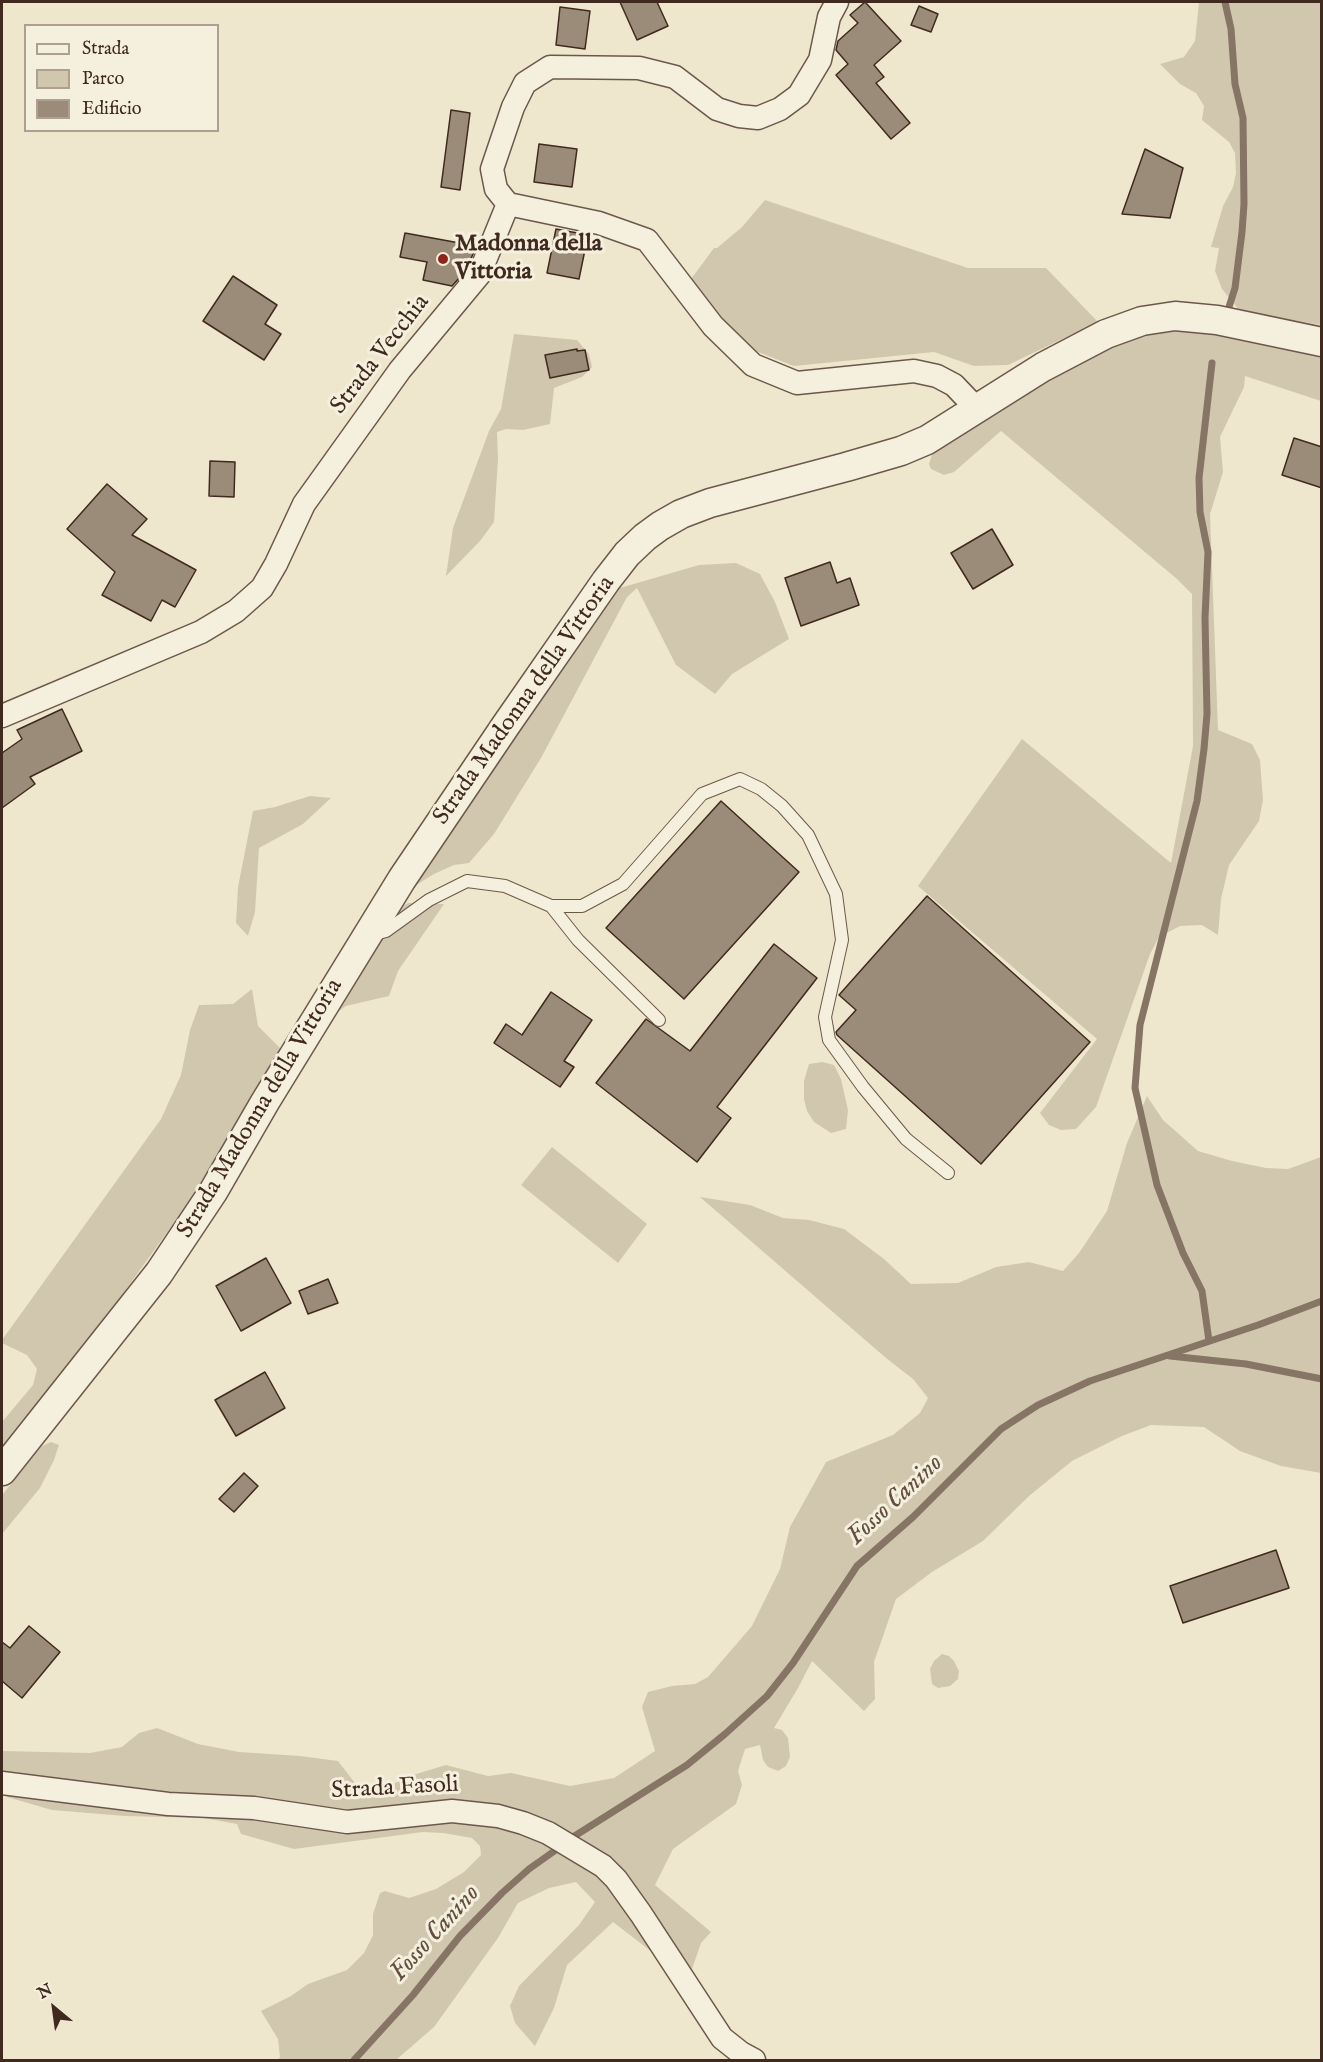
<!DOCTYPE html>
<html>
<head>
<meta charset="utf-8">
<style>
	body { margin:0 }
	#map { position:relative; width:1323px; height:2062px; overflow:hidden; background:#efe7cd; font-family:"IM FELL English",serif }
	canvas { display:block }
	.frame { position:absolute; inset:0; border:3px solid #40291e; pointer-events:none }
	.legend { position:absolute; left:24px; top:24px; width:195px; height:108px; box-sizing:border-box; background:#f5efde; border:2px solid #ada091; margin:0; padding:8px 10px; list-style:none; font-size:18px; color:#40291e }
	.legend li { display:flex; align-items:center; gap:12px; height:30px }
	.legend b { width:30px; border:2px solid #ada091 }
	.north { position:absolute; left:24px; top:1978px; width:60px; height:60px; -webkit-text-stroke:4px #f5efde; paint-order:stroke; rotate:331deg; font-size:16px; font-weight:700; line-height:24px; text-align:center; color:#40291e }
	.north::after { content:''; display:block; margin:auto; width:21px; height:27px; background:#40291e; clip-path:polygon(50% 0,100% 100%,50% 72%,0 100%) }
</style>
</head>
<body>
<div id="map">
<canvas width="1323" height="2062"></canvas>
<div class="frame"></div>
<ul class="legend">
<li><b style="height:8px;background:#f5efde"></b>Strada</li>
<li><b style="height:16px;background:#d1c7af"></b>Parco</li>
<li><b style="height:16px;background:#9b8c79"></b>Edificio</li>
</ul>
<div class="north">N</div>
</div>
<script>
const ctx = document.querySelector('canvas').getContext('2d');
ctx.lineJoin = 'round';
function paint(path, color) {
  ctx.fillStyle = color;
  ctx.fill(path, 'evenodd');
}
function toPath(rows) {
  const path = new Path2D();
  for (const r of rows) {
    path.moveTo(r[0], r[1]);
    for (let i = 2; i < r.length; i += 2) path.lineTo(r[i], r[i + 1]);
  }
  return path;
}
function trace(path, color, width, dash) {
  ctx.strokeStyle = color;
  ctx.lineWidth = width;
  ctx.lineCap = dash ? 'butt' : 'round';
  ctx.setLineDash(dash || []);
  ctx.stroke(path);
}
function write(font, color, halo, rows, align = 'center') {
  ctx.font = font + ' "IM FELL English",serif';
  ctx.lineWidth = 6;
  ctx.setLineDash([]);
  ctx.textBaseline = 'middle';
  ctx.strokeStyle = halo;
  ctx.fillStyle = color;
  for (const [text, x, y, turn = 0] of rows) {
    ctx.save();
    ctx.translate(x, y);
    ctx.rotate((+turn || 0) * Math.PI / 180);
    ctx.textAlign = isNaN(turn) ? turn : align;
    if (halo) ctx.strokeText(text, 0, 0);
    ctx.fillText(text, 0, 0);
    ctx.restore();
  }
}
paint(toPath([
	[1199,2,1321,2,1321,325,1240,311,1222,289,1215,271,1219,248,1211,247,1223,206,1233,187,1236,173,1235,153,1229,142,1202,120,1204,106,1196,93,1180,84,1160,64,1184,57,1195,41],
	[765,200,968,268,1046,268,1098,322,1008,365,974,366,934,352,794,366,745,347,691,279,714,248,717,248,742,227],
	[1175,329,1216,333,1321,354,1321,401,1245,376,1244,387,1220,437,1223,472,1210,514,1218,730,1252,744,1260,760,1263,800,1259,821,1229,865,1221,899,1218,935,1202,925,1180,926,1159,937,1150,954,1096,1107,1076,1129,1061,1130,1049,1125,1040,1113,1097,1039,918,886,1022,739,1171,863,1193,746,1192,594,1177,579,1001,431,954,472,944,475,931,469,929,464,933,451,1049,377,1111,346,1145,333],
	[514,334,577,340,589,354,592,367,582,377,554,388,550,424,523,430,506,429,497,432,498,459,494,522,480,541,446,576,453,528,489,431,501,409],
	[736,563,760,574,775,602,789,639,732,674,715,694,676,665,637,588,627,597,541,758,494,834,469,863,454,865,434,874,405,892,604,596,620,588,699,565],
	[310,796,331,798,303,824,259,848,255,912,248,936,236,923,238,887,253,811,275,807],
	[408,903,444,904,398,971,389,996,346,1006,324,1021,391,914],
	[252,989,258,1026,281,1049,202,1184,88,1342,2,1451,2,1422,33,1385,37,1369,27,1355,2,1343,2,1340,161,1119,181,1075,190,1030,199,1005,233,1004],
	[822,1062,834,1065,841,1079,848,1110,846,1129,831,1133,814,1122,807,1111,804,1099,804,1081,809,1064],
	[1147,1096,1163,1120,1198,1151,1232,1161,1266,1168,1288,1169,1321,1157,1321,1473,1281,1466,1240,1451,1204,1427,1151,1425,1122,1436,1072,1461,1029,1496,983,1541,932,1572,896,1599,874,1662,875,1699,864,1711,812,1661,798,1688,774,1728,782,1730,788,1738,790,1757,786,1766,778,1771,768,1767,763,1760,760,1745,745,1749,738,1771,742,1785,736,1804,673,1849,655,1885,711,1932,701,1943,684,1992,652,1952,613,1922,567,1965,554,2008,535,2046,515,2023,510,2006,519,1986,579,1925,595,1902,576,1882,549,1888,518,1903,498,1938,434,2027,396,2060,278,2060,280,2057,278,2039,261,2011,291,1996,308,1984,347,1970,364,1953,373,1935,373,1914,380,1893,385,1891,409,1898,436,1889,464,1872,481,1855,480,1846,472,1838,443,1833,423,1832,294,1849,241,1834,237,1824,204,1818,125,1816,52,1810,7,1797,16,1781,2,1773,2,1751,90,1753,122,1747,139,1733,157,1728,198,1744,239,1752,300,1756,338,1761,365,1796,416,1774,446,1765,488,1776,511,1773,570,1786,614,1778,655,1751,642,1707,648,1692,672,1686,695,1684,708,1677,752,1626,780,1569,790,1527,826,1462,893,1435,920,1413,928,1398,913,1379,886,1358,700,1197,750,1205,783,1218,809,1220,844,1229,884,1259,911,1284,958,1283,996,1267,1029,1262,1063,1271,1079,1253,1107,1211,1127,1143],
	[552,1147,647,1224,618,1263,521,1185],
	[51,1442,59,1445,54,1460,40,1488,2,1534,2,1495,42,1446],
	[942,1654,949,1656,954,1661,959,1671,958,1679,950,1686,938,1688,932,1684,930,1669,934,1661]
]), '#d1c7af');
trace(toPath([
	[1225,2,1231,29,1235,84,1243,118,1244,204,1242,232,1235,288,1229,307],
	[1209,1341,1202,1291,1183,1253,1157,1185,1135,1088,1140,1025,1197,801,1204,749,1207,714,1205,618,1208,552,1200,512,1199,478,1212,363],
	[1170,1356,1246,1364,1322,1379],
	[573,1837,687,1765,725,1734,767,1696,793,1663,857,1566,913,1517,1001,1429,1038,1405,1090,1381,1258,1325,1322,1301],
	[354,2060,413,1995,460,1936,502,1893,529,1869,560,1847]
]), '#867464', 7);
const building = toPath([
	[620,2,657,2,668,26,637,40,620,2],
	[865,2,901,41,874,65,884,77,876,83,910,123,891,139,836,75,848,64,836,50,838,41,858,23,850,15,865,2],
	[919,6,938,14,931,32,911,25,919,6],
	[560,7,590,11,585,49,556,45,560,7],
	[451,110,470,113,460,190,441,187,451,110],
	[539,144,577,149,572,187,534,182,539,144],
	[1145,149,1183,168,1170,218,1122,214,1145,149],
	[556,229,588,235,579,279,547,273,556,229],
	[405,233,476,246,476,247,467,268,461,268,460,277,452,286,423,280,427,262,400,257,405,233],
	[233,276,277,305,265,324,281,334,264,360,203,321,233,276],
	[577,349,577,351,585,350,589,370,550,378,545,355,577,349],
	[1294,438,1322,447,1322,488,1282,475,1294,438],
	[210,461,235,462,234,497,209,496,210,461],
	[107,484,147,519,132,535,196,570,175,607,162,600,151,621,102,595,115,572,67,529,107,484],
	[992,529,1013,565,973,589,951,553,992,529],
	[830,562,837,583,850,578,859,605,801,626,785,578,830,562],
	[62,709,82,751,30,777,35,784,2,808,2,753,22,739,17,730,62,709],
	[721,801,799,872,684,999,606,928,721,801],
	[927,896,1090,1042,981,1164,837,1035,836,1032,856,1010,839,995,927,896],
	[774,944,817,978,717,1107,731,1118,697,1162,596,1083,646,1019,690,1051,774,944],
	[551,992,592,1020,564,1061,574,1067,560,1087,494,1043,506,1024,522,1035,551,992],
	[266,1258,291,1303,241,1331,216,1286,266,1258],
	[328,1279,338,1303,308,1314,299,1291,328,1279],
	[265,1372,285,1408,236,1436,215,1400,265,1372],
	[244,1473,258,1486,234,1512,219,1499,244,1473],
	[1276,1550,1289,1588,1183,1623,1170,1586,1276,1550],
	[29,1626,60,1652,22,1698,2,1681,2,1642,10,1648,29,1626]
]);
paint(building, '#9b8c79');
trace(building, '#40291e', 1.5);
const service = toPath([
	[551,906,582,906,623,884,702,794,740,779,761,789,782,806,808,835,836,894,842,940,825,1017,829,1040,863,1087,906,1139,948,1173],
	[375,934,386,931,429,900,467,881,505,886,551,906,578,940,659,1020]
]);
const minor = toPath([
	[508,204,599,223,647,240,713,326,753,365,797,383,914,371,937,376,954,385,976,408],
	[2,716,201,632,236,611,262,588,276,564,304,504,400,370,479,275,508,204,496,189,492,169,513,107,525,83,550,67,639,68,675,77,717,109,739,116,758,118,780,109,799,95,820,60,829,17,837,2],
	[2,1783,168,1804,254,1808,347,1822,452,1811,498,1816,523,1823,548,1833,603,1866,616,1879,641,1914,722,2038,741,2053,754,2060]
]);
const tertiary = toPath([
	[2,1471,159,1273,213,1192,265,1102,402,879,506,725,606,581,627,554,645,537,660,526,681,514,710,503,846,467,901,451,927,440,1043,367,1106,334,1142,321,1175,316,1217,320,1322,342]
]);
trace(service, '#6c584a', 14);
trace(minor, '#6c584a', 25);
trace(tertiary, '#6c584a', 31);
trace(service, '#f5efde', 12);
trace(minor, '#f5efde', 22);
trace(tertiary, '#f5efde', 28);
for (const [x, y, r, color] of [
	[443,259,6,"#8f2418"]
]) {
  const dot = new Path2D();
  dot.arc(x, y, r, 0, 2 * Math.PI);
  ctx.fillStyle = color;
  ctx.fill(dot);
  trace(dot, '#f5efde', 2);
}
write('bold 24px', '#40291e', '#f5efde', [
	["Madonna della",455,245],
	["Vittoria",455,273]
], 'left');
write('24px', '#40291e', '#f5efde', [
	["Strada Vecchia",381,355,-52],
	["Strada Madonna della Vittoria",525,701,-55],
	["Strada Madonna della Vittoria",261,1109,-59],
	["Strada Fasoli",395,1789,-3]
]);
write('italic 26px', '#634e41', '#f5efde', [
	["Fosso Canino",896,1501,-43],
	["Fosso Canino",436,1934,-48]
]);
</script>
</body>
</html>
